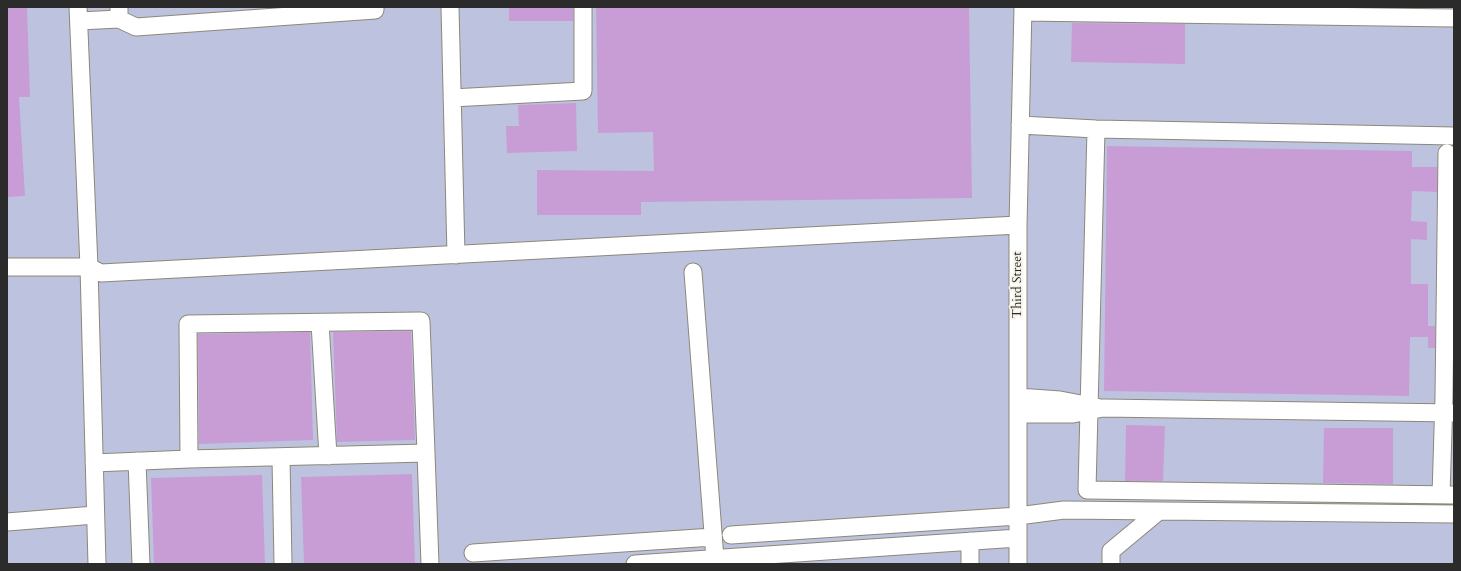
<!DOCTYPE html>
<html>
<head>
<meta charset="utf-8">
<style>
	body { margin:0 }
	#map { position:relative; width:1461px; height:571px; overflow:hidden; background:#ece4c4; font-family:Cardo,serif }
	canvas { display:block }
	.frame { position:absolute; inset:0; border:8px solid #2b2b2b; pointer-events:none }
</style>
</head>
<body>
<div id="map">
<canvas width="1461" height="571"></canvas>
<div class="frame"></div>
</div>
<script>
const ctx = document.querySelector('canvas').getContext('2d');
ctx.lineJoin = 'round';
function paint(path, color) {
  ctx.fillStyle = color;
  ctx.fill(path, 'evenodd');
}
function toPath(rows) {
  const path = new Path2D();
  for (const r of rows) {
    path.moveTo(r[0], r[1]);
    for (let i = 2; i < r.length; i += 2) path.lineTo(r[i], r[i + 1]);
  }
  return path;
}
function trace(path, color, width, dash) {
  ctx.strokeStyle = color;
  ctx.lineWidth = width;
  ctx.lineCap = dash ? 'butt' : 'round';
  ctx.setLineDash(dash || []);
  ctx.stroke(path);
}
function write(font, color, halo, rows, align = 'center') {
  ctx.font = font + ' Cardo,serif';
  ctx.lineWidth = 3.5;
  ctx.setLineDash([]);
  ctx.textBaseline = 'middle';
  ctx.strokeStyle = halo;
  ctx.fillStyle = color;
  for (const [text, x, y, turn = 0] of rows) {
    ctx.save();
    ctx.translate(x, y);
    ctx.rotate((+turn || 0) * Math.PI / 180);
    ctx.textAlign = isNaN(turn) ? turn : align;
    if (halo) ctx.strokeText(text, 0, 0);
    ctx.fillText(text, 0, 0);
    ctx.restore();
  }
}
paint(toPath([
	[7,7,1454,7,1454,564,7,564]
]), '#bdc3de');
paint(toPath([
	[7,7,27,7,30,97,19,97,25,196,7,197],
	[509,7,573,7,573,21,509,21],
	[596,7,969,7,972,198,641,202,641,215,537,215,537,170,654,171,653,132,598,133],
	[1072,23,1185,24,1185,64,1071,62],
	[576,103,577,151,507,153,506,126,519,126,518,105],
	[1107,146,1412,151,1412,167,1437,167,1437,192,1412,191,1411,221,1427,222,1427,240,1411,239,1411,284,1428,284,1428,326,1435,326,1435,348,1428,348,1428,337,1410,337,1409,396,1104,391],
	[411,331,415,440,337,442,333,332],
	[310,332,313,440,199,444,198,334],
	[1126,425,1165,426,1163,481,1125,481],
	[1324,428,1393,428,1393,484,1323,483],
	[412,474,415,564,304,564,301,477],
	[262,475,265,564,154,564,151,478]
]), '#c89dd5');
const minor = toPath([
	[78,7,89,267,97,564],
	[450,7,456,255],
	[1023,12,1454,18],
	[119,19,136,27,375,10,375,7],
	[79,21,119,19,119,7],
	[452,98,583,91,583,7],
	[1020,125,1096,129,1454,136],
	[1096,129,1087,490,1454,495],
	[7,267,89,267,101,273,120,272,1018,225],
	[693,272,715,559],
	[320,323,328,456],
	[1018,397,1060,400,1097,407],
	[1018,414,1073,414,1103,408,1454,413],
	[281,458,283,564],
	[189,459,188,324,421,321,426,453],
	[137,461,141,564],
	[94,463,189,459,426,453,430,564],
	[1441,495,1444,397,1447,153],
	[7,522,95,515],
	[731,535,1018,516,1064,510,1454,514],
	[473,553,713,537],
	[635,564,1018,538],
	[970,564,970,541],
	[1018,564,1018,225,1023,7],
	[1111,564,1111,551,1159,511]
]);
trace(minor, '#8c8878', 19);
trace(minor, '#fff', 17);
write('13px', '#2b2b2b', '#f7f3e8', [
	["Third Street",1018,285,-90]
]);
</script>
</body>
</html>
